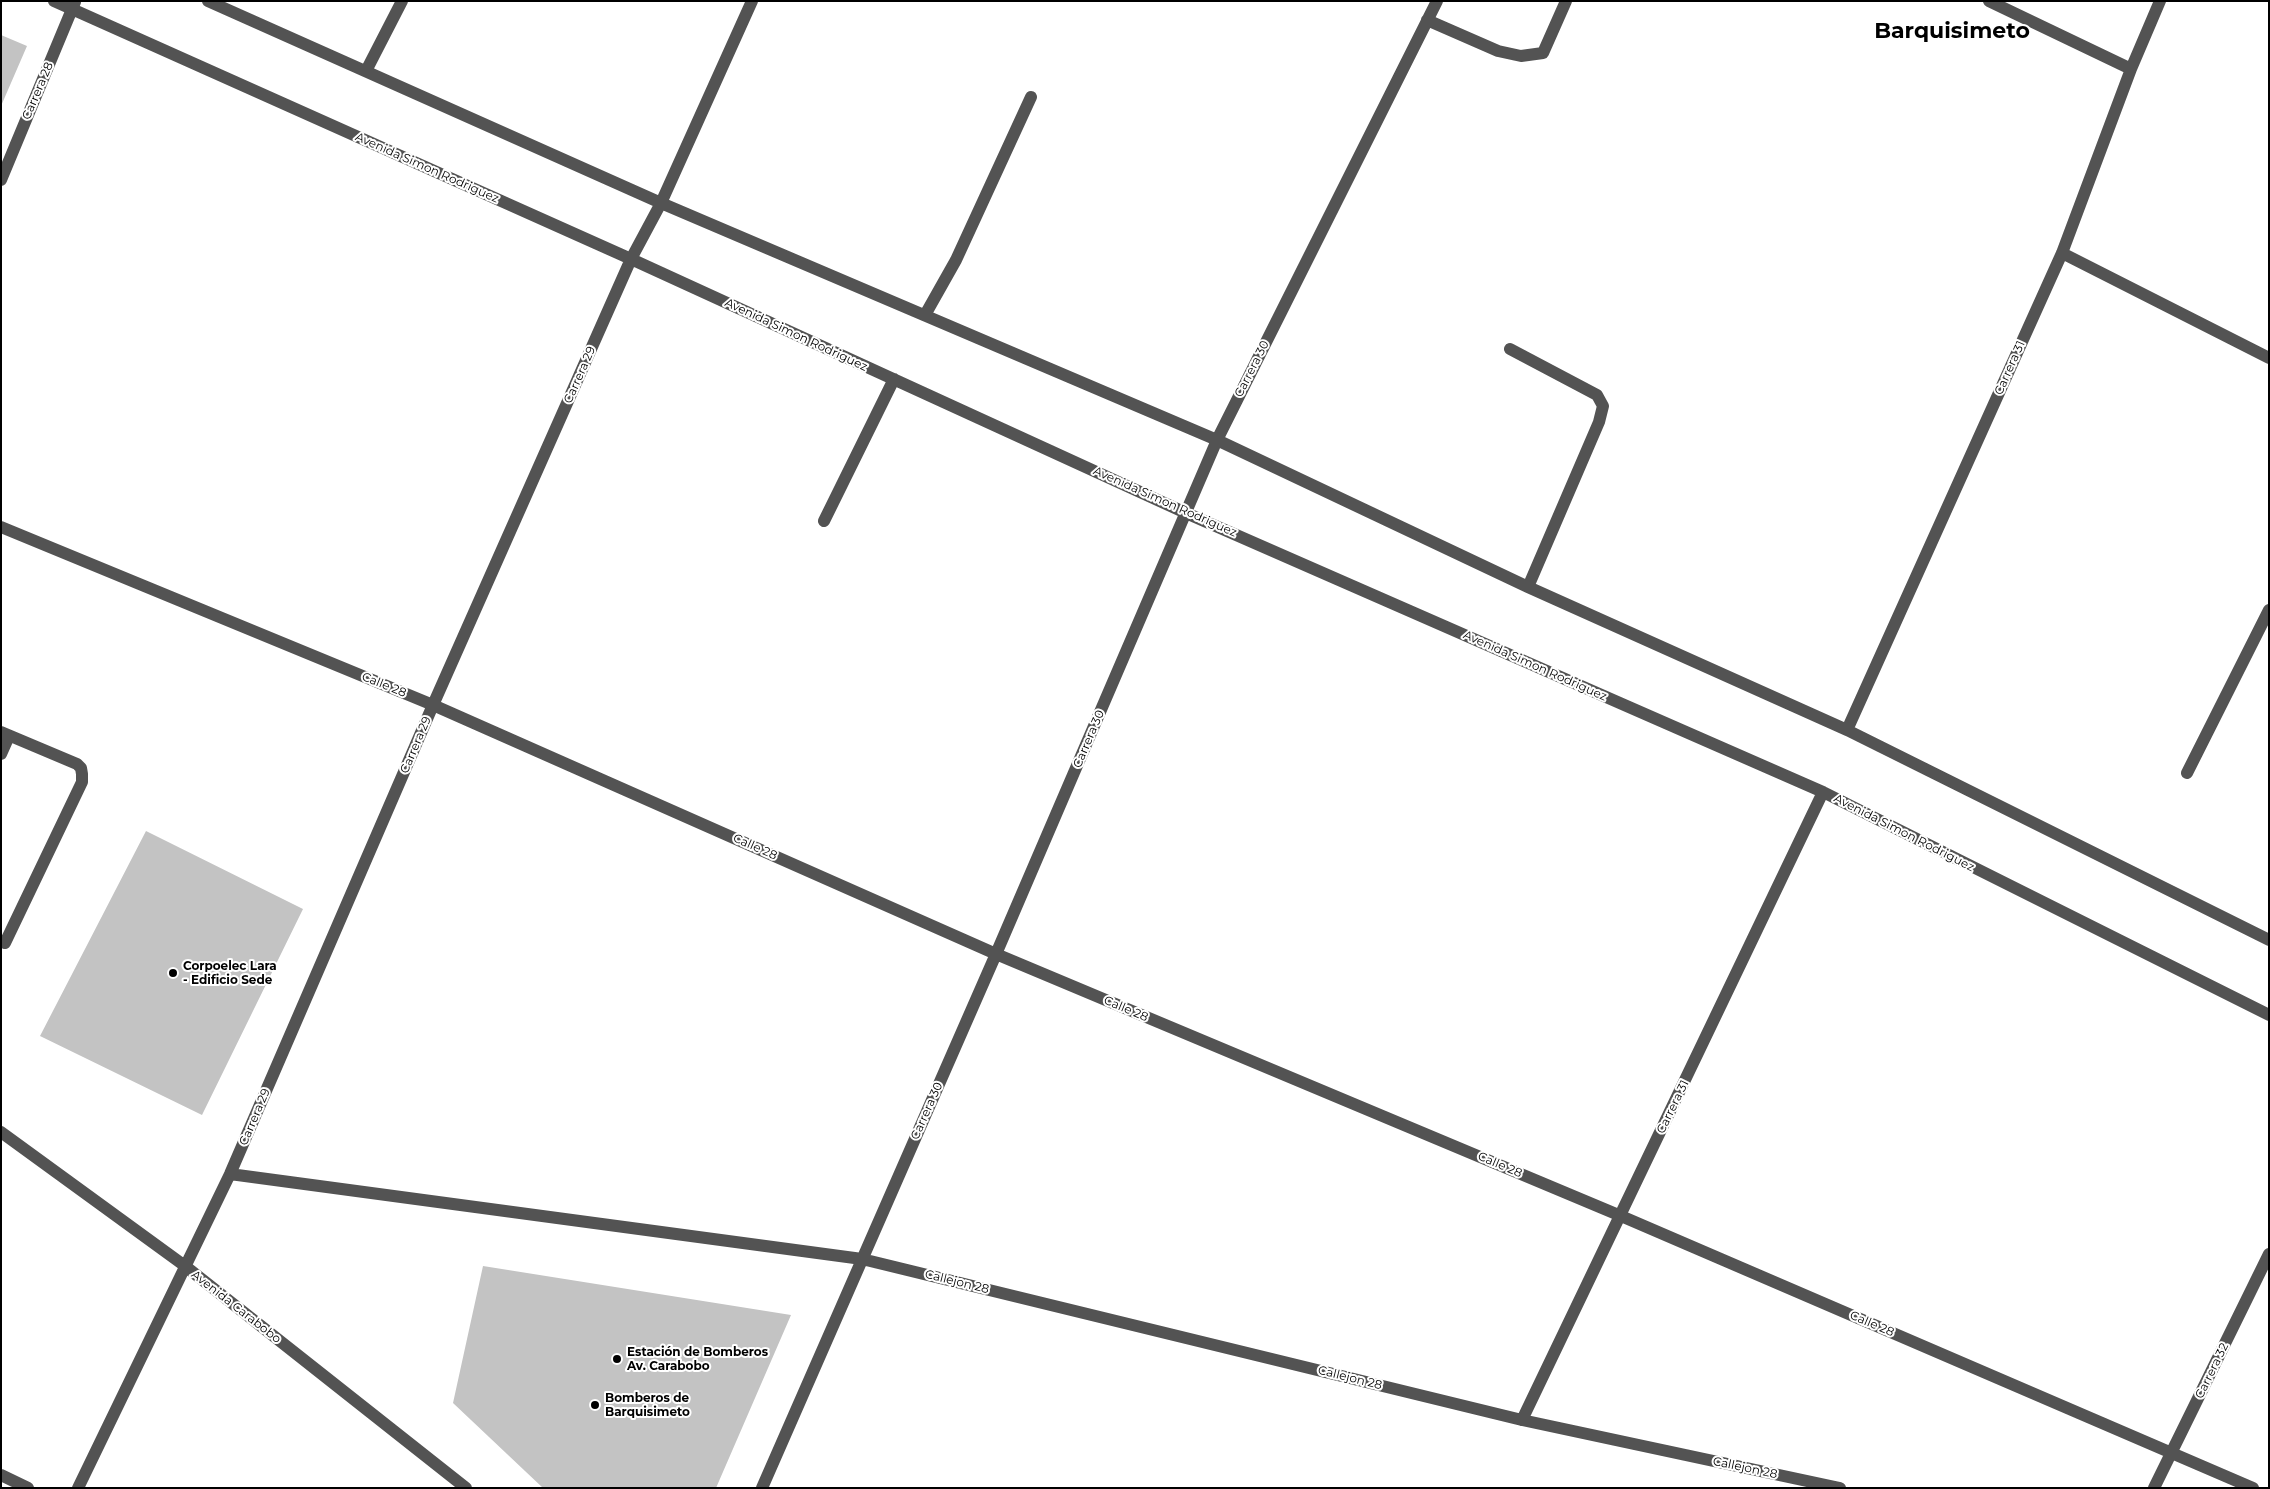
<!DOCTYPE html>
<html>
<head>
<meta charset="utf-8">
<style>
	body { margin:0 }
	#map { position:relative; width:2270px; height:1489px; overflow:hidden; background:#fff; font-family:Montserrat,sans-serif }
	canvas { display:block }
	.frame { position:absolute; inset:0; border:2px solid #000; pointer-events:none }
</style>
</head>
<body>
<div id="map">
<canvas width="2270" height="1489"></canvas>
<div class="frame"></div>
</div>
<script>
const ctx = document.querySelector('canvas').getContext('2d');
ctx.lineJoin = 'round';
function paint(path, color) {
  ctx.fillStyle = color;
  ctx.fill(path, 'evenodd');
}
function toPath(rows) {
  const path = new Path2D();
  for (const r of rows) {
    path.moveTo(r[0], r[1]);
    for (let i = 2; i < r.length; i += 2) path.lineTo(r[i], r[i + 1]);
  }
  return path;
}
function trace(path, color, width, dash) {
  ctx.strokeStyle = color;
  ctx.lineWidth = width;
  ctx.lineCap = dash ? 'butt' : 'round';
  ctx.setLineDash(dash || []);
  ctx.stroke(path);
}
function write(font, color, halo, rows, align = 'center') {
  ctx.font = font + ' Montserrat,sans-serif';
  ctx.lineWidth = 4;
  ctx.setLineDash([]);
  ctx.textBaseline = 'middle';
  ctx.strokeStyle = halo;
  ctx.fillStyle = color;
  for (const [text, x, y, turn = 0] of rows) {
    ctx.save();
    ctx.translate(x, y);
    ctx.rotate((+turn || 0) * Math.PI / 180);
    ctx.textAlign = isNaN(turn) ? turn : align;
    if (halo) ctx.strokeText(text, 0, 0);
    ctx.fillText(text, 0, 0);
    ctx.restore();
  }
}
paint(toPath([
	[1,35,27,46,1,106],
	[146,831,303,909,202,1115,40,1036],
	[483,1266,791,1315,716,1488,543,1488,453,1403]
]), '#c3c3c3');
trace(toPath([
	[54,1,631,259,1186,513,1823,792,2269,1015],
	[208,1,661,203,1217,440,1528,587,1847,730,2269,940],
	[1989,1,2131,69],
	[1427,20,1498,51,1521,56,1543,53,1566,1],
	[366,71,402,1],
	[1,180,75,2],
	[2062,253,2269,358],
	[925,315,956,260,1031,97],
	[1510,349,1597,395,1603,406,1599,422,1528,587],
	[824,521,894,379],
	[1,527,433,705,996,954,1621,1216,2253,1488],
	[1847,730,2062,253,2131,69,2160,1],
	[1,732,77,764,81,768,82,774,82,782,5,943],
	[1,754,9,736],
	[2187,773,2269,610],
	[1,1132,185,1266,466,1488],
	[230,1174,862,1259,1522,1420,1840,1488],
	[1522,1420,1823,792],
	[1,1475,28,1488],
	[78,1488,230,1174,433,705,631,259,661,203,752,1],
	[762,1488,996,954,1217,440,1437,1],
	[2154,1488,2269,1254]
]), '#535353', 12);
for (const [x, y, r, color] of [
	[173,973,5,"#000"],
	[617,1359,5,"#000"],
	[595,1405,5,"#000"]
]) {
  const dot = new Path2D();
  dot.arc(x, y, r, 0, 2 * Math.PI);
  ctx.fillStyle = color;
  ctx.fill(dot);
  trace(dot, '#fff', 2);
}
write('12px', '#000', '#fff', [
	["Carrera 28",38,91,-67],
	["Avenida Simon Rodriguez",427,168,24],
	["Avenida Simon Rodriguez",796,335,25],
	["Carrera 31",2010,368,-66],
	["Carrera 30",1252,369,-63],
	["Carrera 29",580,375,-66],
	["Avenida Simon Rodriguez",1165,502,24],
	["Avenida Simon Rodriguez",1535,666,24],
	["Calle 28",384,685,22],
	["Carrera 30",1089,739,-67],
	["Carrera 29",416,745,-67],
	["Avenida Simon Rodriguez",1904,833,27],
	["Calle 28",755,847,24],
	["Calle 28",1126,1009,23],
	["Carrera 31",1673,1107,-64],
	["Carrera 30",927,1111,-66],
	["Carrera 29",255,1117,-67],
	["Calle 28",1500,1165,23],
	["Callejon 28",957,1282,14],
	["Avenida Carabobo",236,1307,38],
	["Calle 28",1872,1324,23],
	["Carrera 32",2212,1371,-64],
	["Callejon 28",1350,1378,14],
	["Callejon 28",1745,1468,12]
]);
write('bold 12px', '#000', '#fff', [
	["Corpoelec Lara",183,966],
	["- Edificio Sede",183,980],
	["Estación de Bomberos",627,1352],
	["Av. Carabobo",627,1366],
	["Bomberos de",605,1398],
	["Barquisimeto",605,1412]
], 'left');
write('bold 22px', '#000', '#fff', [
	["Barquisimeto",1952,32]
]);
</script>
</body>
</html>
